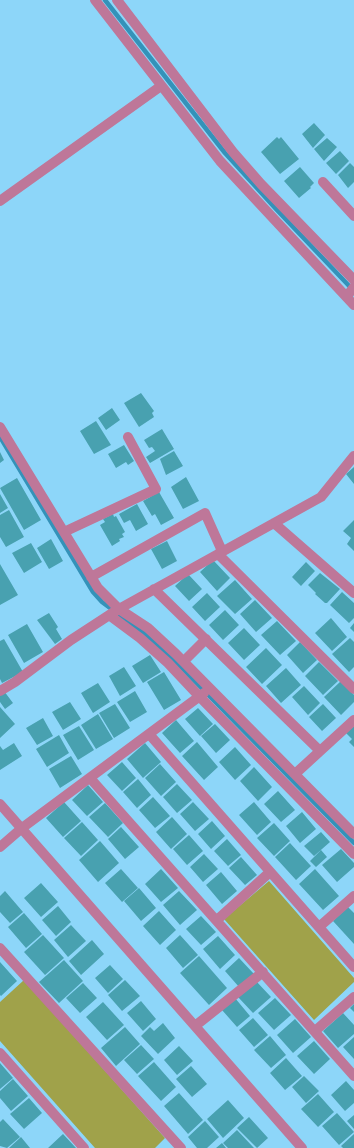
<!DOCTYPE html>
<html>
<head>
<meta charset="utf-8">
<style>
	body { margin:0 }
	canvas { display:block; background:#8dd6f9 }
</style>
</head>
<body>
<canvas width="354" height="1148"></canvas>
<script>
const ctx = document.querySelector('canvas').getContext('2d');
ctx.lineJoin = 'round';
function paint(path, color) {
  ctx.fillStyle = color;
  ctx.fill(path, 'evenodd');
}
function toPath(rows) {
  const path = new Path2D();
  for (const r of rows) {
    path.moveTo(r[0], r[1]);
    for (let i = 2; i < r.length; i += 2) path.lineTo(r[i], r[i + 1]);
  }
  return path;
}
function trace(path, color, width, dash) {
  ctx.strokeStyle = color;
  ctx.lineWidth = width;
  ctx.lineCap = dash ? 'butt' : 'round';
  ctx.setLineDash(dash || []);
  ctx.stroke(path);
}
paint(toPath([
	[269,881,354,978,354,982,314,1020,224,919],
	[24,980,165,1138,155,1148,95,1148,0,1041,0,1002]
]), '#a0a24a');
trace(toPath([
	[105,0,225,153,276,209,352,289],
	[0,437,93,592,102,602,145,634,172,658,354,843]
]), '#3492b9', 4.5);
paint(toPath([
	[314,123,325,135,313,148,302,134],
	[277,137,279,139,281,137,299,159,280,174,261,152],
	[327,138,337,147,324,161,314,149],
	[340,151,349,161,336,174,326,163],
	[350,163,354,167,354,182,348,188,338,175],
	[300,167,314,183,310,187,311,188,299,198,284,181],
	[141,393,154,411,152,413,154,417,139,427,124,403],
	[112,408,120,420,106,430,98,418],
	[96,421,111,445,94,454,80,431],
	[162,429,174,449,150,463,146,457,155,451,152,447,149,448,144,440],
	[124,445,134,461,128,465,126,462,116,468,108,454],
	[174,451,183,466,166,475,160,459],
	[0,452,4,460,0,463],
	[354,467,354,484,346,474],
	[186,477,199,501,183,509,171,487],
	[17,478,41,520,24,530,0,488],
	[159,492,174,518,161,525,155,514,152,516,143,501],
	[0,494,8,508,0,513],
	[137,504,148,524,136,531,130,520,124,523,119,514],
	[9,510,24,537,6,547,0,537,0,515],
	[113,514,114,517,116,516,125,532,122,534,124,537,119,539,120,541,112,546,100,525,105,522,103,519],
	[354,520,354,551,347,544,351,538,343,531],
	[51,539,63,561,49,569,37,548],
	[167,541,177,561,162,569,151,549],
	[31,543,42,562,24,573,12,553],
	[213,560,230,578,217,591,200,572],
	[306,562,315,571,301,586,292,577],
	[0,564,18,595,0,605],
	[320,573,340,589,327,603,325,603,315,594,316,593,308,585],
	[188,574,202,589,189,601,175,586],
	[235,580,252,599,235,614,217,596],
	[342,592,354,603,354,618,349,623,330,605],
	[207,593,220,607,205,621,192,607],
	[255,600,272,618,256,632,240,614],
	[225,610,239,625,223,640,209,625],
	[49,613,58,627,56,629,62,639,55,644,37,620],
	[331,618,347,637,332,651,315,633],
	[277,621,296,641,280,655,261,635],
	[354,623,354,632,350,628],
	[27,624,43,652,24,663,8,635],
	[244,628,260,645,244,660,228,643],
	[350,638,354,642,354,667,349,672,332,654],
	[4,639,23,672,2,683,0,679,0,641],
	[300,642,317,660,303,673,287,655],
	[266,648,282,665,262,684,246,667],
	[150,655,161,672,143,683,132,666],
	[319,662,338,681,323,695,305,676],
	[124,667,136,686,120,696,109,676],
	[286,668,301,685,281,703,266,686],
	[164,672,181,700,164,710,147,682],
	[341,681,354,695,354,702,341,715,324,697],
	[98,683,110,702,93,713,81,693],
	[304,686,320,703,308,715,292,697],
	[4,691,13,703,5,709,0,702,0,694],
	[135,691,147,712,130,722,117,702],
	[70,702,81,719,63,730,52,712],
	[115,704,130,728,114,738,99,713],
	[323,704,336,718,322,731,309,717],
	[0,707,15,724,0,738],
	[198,708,213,724,200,736,185,719],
	[98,714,113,739,96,749,81,725],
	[43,718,53,736,37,745,26,728],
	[176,720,194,741,180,753,162,733],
	[215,724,230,740,216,753,201,736],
	[79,726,94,750,78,760,63,735],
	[354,726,354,747,349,742,352,739,346,733],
	[59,735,69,753,47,767,36,749],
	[197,742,218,767,204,780,182,756],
	[14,743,22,756,0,770,0,746,3,750],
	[145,743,161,762,143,778,127,759],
	[235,747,251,765,235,780,219,762],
	[71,756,82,774,60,788,49,769],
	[122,762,136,778,122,791,107,775],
	[160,764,176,782,161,796,145,778],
	[254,767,272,787,258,801,240,781],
	[138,779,151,795,137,808,123,792],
	[177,784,192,800,177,813,163,797],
	[88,785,103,802,87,816,72,800],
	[278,791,295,810,281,822,264,804],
	[153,797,170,816,155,828,139,810],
	[64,802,81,821,63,837,46,818],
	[193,802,209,819,195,831,180,814],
	[254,802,271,822,257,835,239,815],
	[105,803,123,823,108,837,89,817],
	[302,812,316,829,300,843,286,826],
	[172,817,187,834,171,849,156,832],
	[212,821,225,836,211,849,198,834],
	[82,822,98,840,81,856,64,838],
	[274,823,290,841,274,856,257,838],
	[121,827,139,847,125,859,108,839],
	[321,832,330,842,314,856,304,846],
	[189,835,203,851,187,865,173,849],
	[227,839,241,855,228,866,214,851],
	[100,841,119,863,98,882,79,860],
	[290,843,311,866,296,880,275,857],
	[341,849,354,863,354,867,337,882,322,865],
	[321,850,327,857,316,867,310,861],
	[204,854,218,869,203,882,190,867],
	[241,857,257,875,245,885,229,868],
	[121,869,138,888,122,902,105,883],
	[161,869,178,888,161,902,145,884],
	[315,869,339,896,323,910,299,884],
	[221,872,237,891,222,904,206,885],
	[41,883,58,902,41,917,24,898],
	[139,888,156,908,141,921,124,901],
	[5,891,23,912,10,923,0,912,0,896],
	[179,891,197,910,180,925,163,905],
	[58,906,71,922,56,936,42,920],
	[348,907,354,913,354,944,333,921],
	[159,911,176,930,160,945,143,926],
	[24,913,42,934,26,948,8,927],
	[201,916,216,932,201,945,186,929],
	[71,925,86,941,68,957,54,940],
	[43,935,64,958,45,975,24,952],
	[180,935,198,955,183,968,166,948],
	[218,936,235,955,220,969,203,949],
	[92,940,104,954,81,975,69,961],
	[199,956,227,988,209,1005,180,973],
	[239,958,254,974,239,987,225,971],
	[64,960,83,981,59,1003,39,982],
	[0,962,17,981,1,996,0,995],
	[110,965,123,979,108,993,95,978],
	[125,980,140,996,122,1011,108,995],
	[256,981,271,997,253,1013,238,997],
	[83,983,97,998,80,1013,66,998],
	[235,998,250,1016,237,1027,222,1010],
	[275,998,291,1015,274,1030,258,1013],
	[141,1001,156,1019,143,1031,127,1013],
	[103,1002,124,1025,107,1040,86,1017],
	[354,1004,354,1012,350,1008],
	[343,1013,354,1025,354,1034,338,1048,323,1031],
	[253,1018,268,1035,254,1047,239,1030],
	[295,1019,311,1037,293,1053,277,1035],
	[163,1023,175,1038,158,1054,141,1036,150,1027,154,1031],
	[125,1027,140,1044,116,1066,101,1048],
	[270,1036,286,1055,271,1068,254,1050],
	[354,1037,354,1059,343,1047],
	[314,1041,330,1059,314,1074,297,1056],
	[141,1045,154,1059,137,1074,124,1060],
	[179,1046,193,1061,177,1075,164,1060],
	[286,1058,302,1076,285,1090,270,1073],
	[154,1062,176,1087,161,1101,138,1076],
	[0,1063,13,1078,0,1089],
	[191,1066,207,1084,192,1097,176,1079],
	[304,1076,319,1091,306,1103,292,1087],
	[13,1079,28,1096,11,1111,0,1098,0,1091],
	[346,1081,354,1090,354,1103,345,1111,331,1095],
	[179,1093,203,1120,188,1134,164,1106],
	[318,1094,334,1112,318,1127,301,1109],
	[29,1098,42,1113,24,1129,10,1114],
	[228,1100,244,1118,223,1138,207,1119],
	[337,1113,354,1132,339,1145,322,1126],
	[354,1115,354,1129,347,1121],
	[249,1117,268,1138,257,1148,237,1128],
	[3,1119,20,1137,7,1148,0,1146,0,1122],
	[205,1121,219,1137,207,1148,197,1148,188,1137],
	[237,1130,254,1148,228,1148,223,1143],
	[63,1134,76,1148,48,1148],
	[354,1134,354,1148,343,1148,341,1146],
	[21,1137,30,1148,9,1148],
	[222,1143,226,1148,216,1148]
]), '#48a1b0');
trace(toPath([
	[95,0,220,161,354,305],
	[117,0,233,152,261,184,354,280],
	[323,182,354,216],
	[0,201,161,86],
	[347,296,354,287],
	[0,427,98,588,119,609,148,628,176,654,354,834],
	[274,523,354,593],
	[64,532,156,489,128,437],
	[218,554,354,689],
	[91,577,205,513,222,551],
	[154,589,320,751],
	[109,615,140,638,168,663,199,696,354,854],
	[184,661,206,639],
	[0,691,15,682,71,640,117,610,321,497,354,456],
	[149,734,354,967],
	[295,774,354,720],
	[90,778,354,1076],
	[0,804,302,1148],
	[0,847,22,828,204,693],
	[217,920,270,872],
	[319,927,354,896],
	[0,948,181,1148],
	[195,1026,263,972],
	[315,1031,354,997],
	[0,1053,84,1148]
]), '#be7799', 10);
</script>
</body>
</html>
